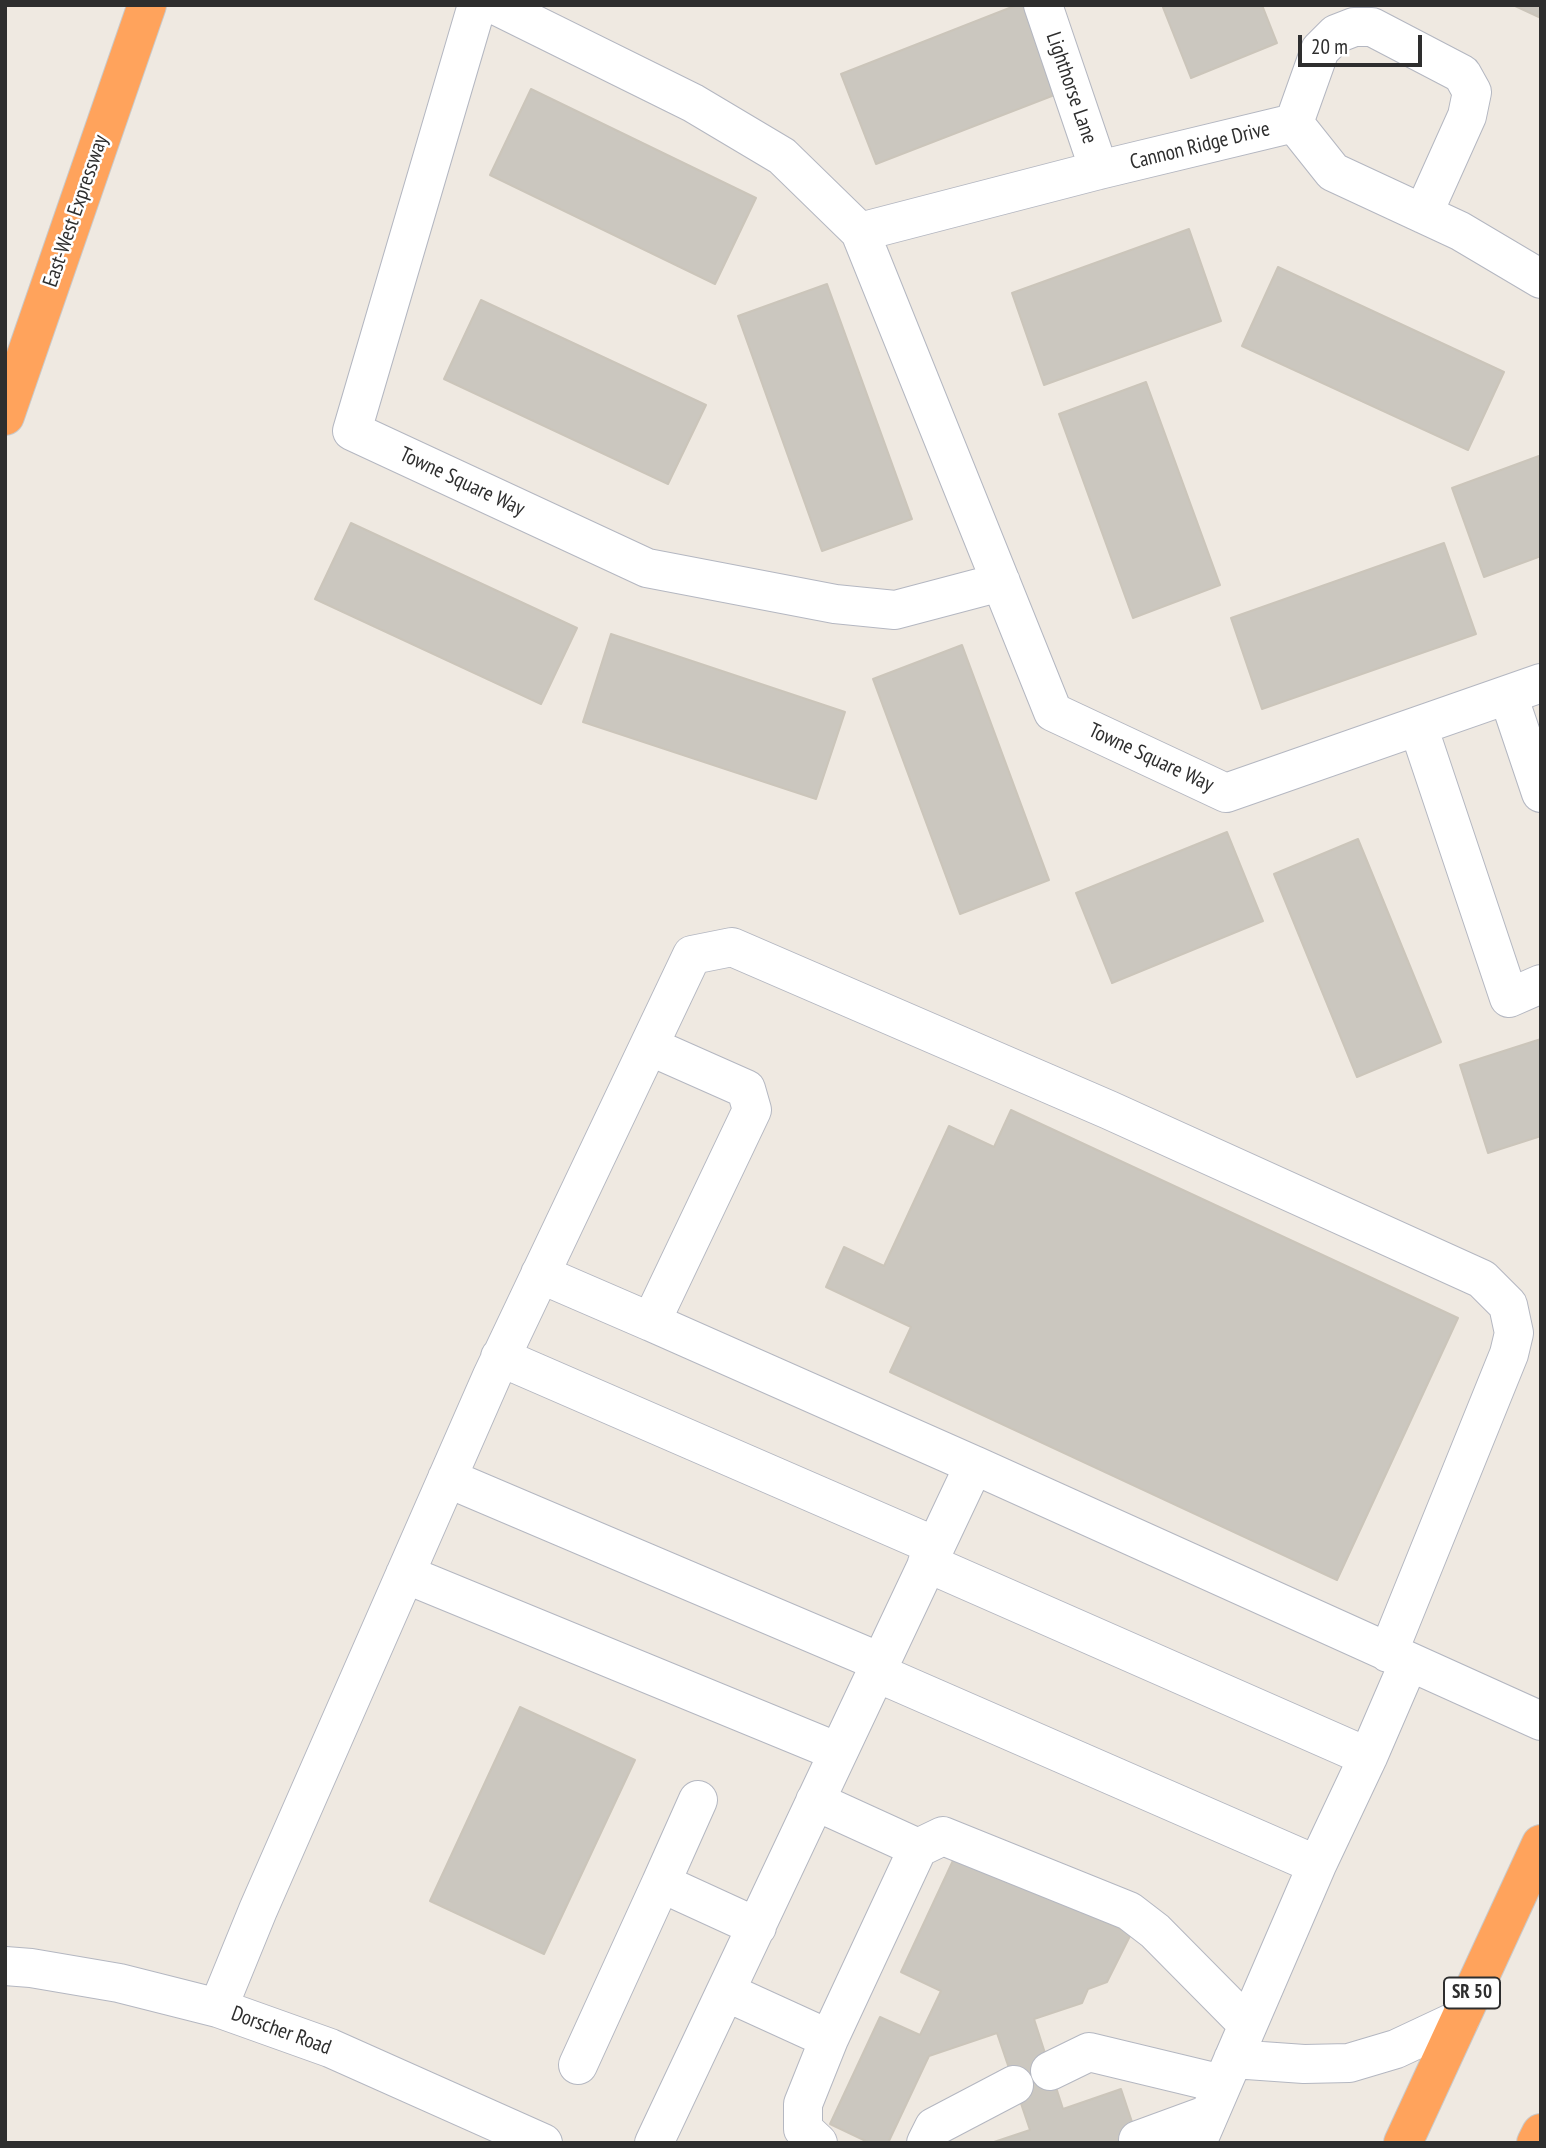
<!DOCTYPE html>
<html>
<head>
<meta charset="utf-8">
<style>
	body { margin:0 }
	#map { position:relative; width:1546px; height:2148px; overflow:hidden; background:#efe9e1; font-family:"PT Sans Narrow",sans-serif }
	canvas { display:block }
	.frame { position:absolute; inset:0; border:7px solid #2e2e2e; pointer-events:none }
	.scale { position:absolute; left:1298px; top:35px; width:124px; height:32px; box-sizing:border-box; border:4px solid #2e2e2e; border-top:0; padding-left:9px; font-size:21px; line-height:24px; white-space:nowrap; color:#2e2e2e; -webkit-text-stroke:5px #fff; paint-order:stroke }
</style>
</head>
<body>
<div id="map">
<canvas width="1546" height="2148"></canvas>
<div class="frame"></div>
<div class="scale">20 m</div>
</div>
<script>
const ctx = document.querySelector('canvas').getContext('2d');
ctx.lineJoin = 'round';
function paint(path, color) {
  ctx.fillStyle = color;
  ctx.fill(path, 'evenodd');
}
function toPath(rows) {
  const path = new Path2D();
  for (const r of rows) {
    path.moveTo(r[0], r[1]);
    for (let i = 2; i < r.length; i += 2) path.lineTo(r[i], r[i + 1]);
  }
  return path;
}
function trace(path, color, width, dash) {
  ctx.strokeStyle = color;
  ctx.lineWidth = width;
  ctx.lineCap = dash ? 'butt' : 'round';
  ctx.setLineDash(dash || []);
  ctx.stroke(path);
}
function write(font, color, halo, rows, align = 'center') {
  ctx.font = font + ' "PT Sans Narrow",sans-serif';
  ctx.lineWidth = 5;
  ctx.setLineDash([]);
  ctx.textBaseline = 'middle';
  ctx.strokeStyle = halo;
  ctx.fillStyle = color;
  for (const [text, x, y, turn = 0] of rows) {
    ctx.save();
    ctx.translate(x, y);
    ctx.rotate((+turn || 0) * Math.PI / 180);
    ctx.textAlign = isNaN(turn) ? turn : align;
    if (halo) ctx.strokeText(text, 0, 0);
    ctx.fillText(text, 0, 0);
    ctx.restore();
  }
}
const building = toPath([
	[1017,5,1023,5,1057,94,876,164,841,74,1017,5],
	[1162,5,1262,5,1277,43,1191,78,1162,5],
	[1513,5,1541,5,1541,18,1513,5],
	[531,89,756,198,715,284,490,175,531,89],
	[1189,229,1221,321,1044,385,1012,293,1189,229],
	[1278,267,1504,372,1468,450,1242,346,1278,267],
	[827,284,912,519,822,551,738,316,827,284],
	[481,300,706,405,668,484,444,379,481,300],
	[1146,382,1220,585,1133,618,1059,414,1146,382],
	[1539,456,1541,556,1484,577,1452,488,1539,456],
	[351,523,577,628,541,704,315,599,351,523],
	[1444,543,1476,634,1262,709,1231,618,1444,543],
	[611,634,845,712,816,799,583,722,611,634],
	[962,645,1049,880,960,914,873,679,962,645],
	[1227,832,1263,921,1112,983,1076,893,1227,832],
	[1358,839,1441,1042,1357,1077,1274,874,1358,839],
	[1541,1039,1541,1136,1488,1153,1460,1065,1541,1039],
	[1011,1110,1458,1318,1337,1580,890,1372,911,1327,826,1287,844,1247,884,1266,949,1126,994,1147,1011,1110],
	[520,1707,635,1760,544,1954,430,1901,520,1707],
	[957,1852,1131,1934,1107,1982,1088,1989,1082,2003,1034,2019,1063,2109,1121,2089,1139,2143,991,2143,1030,2130,997,2033,929,2056,888,2143,870,2143,830,2124,880,2017,920,2035,941,1991,901,1972,957,1852]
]);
paint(building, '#cbc7bf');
trace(building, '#cbc5ba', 2);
const minor = toPath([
	[477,5,352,431,647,568,835,604,895,610,1001,582],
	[495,5,693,103,782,156,860,232,1053,712,1226,793,1541,683],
	[1043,5,1099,170],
	[1294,123,1320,50,1336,34,1354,27,1372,27,1462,74,1472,92,1467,116,1423,214],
	[860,232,1099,170,1294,123,1333,172,1460,231,1541,279],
	[1508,695,1541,793],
	[1418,726,1509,998,1541,984],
	[540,1274,651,1322,752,1110,746,1089,649,1046],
	[651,1322,974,1465],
	[500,1357,935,1546],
	[447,1478,880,1662],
	[927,1563,1368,1757],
	[405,1574,838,1752],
	[875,1672,1317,1865],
	[815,1801,918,1848],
	[661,1883,698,1800],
	[5,1966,31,1968,119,1983,218,2008,330,2048,543,2143],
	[726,1992,829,2039],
	[218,2008,258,1910,492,1376,692,955,732,947,1109,1110,1482,1279,1508,1305,1514,1333,1509,1354,1388,1653],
	[1233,2059,1304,2064,1349,2063,1396,2049,1460,2019],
	[578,2065,661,1883,757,1927],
	[1050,2071,1089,2052,1222,2084],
	[1138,2140,1209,2114],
	[654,2143,974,1465,1541,1721],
	[818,2143,803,2129,803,2104,829,2039,918,1848,943,1836,1129,1911,1155,1931,1248,2025],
	[926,2143,934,2127,1014,2085],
	[1197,2143,1317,1865,1368,1757,1409,1662]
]);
const highway = toPath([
	[5,416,147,5],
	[1403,2143,1541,1844],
	[1536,2143,1541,2133]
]);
trace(minor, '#b4b7c1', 40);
trace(highway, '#c9c9c9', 40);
trace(minor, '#fff', 38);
trace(highway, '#ffa35c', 38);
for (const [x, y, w] of [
	[1472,1993,56]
]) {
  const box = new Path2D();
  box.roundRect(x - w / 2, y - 15.5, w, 31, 5);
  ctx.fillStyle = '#fff';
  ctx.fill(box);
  trace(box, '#2e2e2e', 2);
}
write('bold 19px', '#2e2e2e', null, [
	["SR 50",1472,1993]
]);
write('21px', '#2e2e2e', '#fff', [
	["Lighthorse Lane",1071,88,71],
	["Cannon Ridge Drive",1200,146,-14],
	["East-West Expressway",76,211,-71],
	["Towne Square Way",462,482,25],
	["Towne Square Way",1151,758,25],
	["Dorscher Road",281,2031,20]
]);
</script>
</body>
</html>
